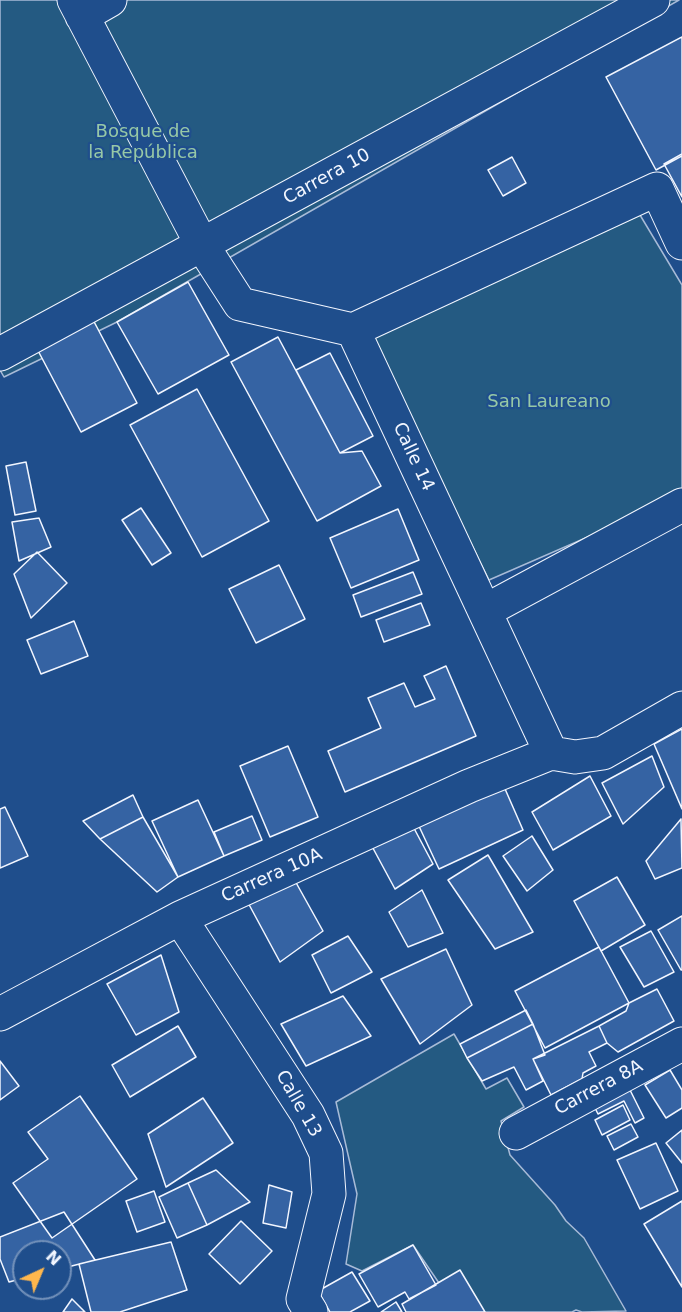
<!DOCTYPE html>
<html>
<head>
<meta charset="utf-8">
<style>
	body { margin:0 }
	#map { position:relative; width:682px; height:1312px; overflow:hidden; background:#1f4e8c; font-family:"DejaVu Sans",sans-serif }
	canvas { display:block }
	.north { position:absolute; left:12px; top:1240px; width:60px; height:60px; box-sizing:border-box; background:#1f4e8c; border:2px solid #7391ba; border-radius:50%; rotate:44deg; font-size:16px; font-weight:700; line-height:24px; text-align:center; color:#f2f6ff }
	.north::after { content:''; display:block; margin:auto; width:21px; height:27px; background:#ffb74d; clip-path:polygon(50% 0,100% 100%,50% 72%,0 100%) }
</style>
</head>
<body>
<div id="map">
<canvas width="682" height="1312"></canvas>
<div class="north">N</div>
</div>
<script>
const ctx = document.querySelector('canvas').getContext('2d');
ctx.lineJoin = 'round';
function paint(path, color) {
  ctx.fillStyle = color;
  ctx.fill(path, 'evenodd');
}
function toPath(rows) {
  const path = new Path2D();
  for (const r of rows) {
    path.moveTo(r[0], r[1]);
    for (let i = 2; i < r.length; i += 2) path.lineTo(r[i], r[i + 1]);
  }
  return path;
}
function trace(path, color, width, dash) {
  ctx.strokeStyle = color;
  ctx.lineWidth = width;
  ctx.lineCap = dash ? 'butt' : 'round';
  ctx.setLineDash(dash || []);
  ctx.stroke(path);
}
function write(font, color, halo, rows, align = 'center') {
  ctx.font = font + ' "DejaVu Sans",sans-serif';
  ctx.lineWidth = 4.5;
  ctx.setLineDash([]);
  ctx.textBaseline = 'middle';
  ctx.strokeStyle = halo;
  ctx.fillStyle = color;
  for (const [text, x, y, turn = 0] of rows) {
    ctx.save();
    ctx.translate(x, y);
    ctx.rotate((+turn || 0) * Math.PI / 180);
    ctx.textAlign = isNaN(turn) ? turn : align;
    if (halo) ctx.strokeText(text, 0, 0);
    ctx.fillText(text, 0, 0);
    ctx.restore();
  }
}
const green = toPath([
	[0,0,679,0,117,322,4,377,0,370,0,0],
	[640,215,682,285,682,496,489,580,370,338,640,215],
	[454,1034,486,1089,507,1078,524,1107,501,1121,510,1155,555,1205,566,1221,584,1238,626,1311,582,1312,576,1310,572,1312,479,1312,441,1286,413,1245,362,1271,346,1264,357,1194,336,1102,454,1034]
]);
paint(green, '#245a82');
trace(green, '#a8bbd7', 1.5);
const building = toPath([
	[682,37,682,156,656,170,606,77,682,37],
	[682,154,682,197,664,164,682,154],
	[512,157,526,183,503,196,488,170,512,157],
	[188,282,229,355,158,394,117,322,188,282],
	[91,316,137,403,81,432,35,345,91,316],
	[278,337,340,453,362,451,381,486,317,521,231,362,278,337],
	[330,353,373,436,340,453,296,370,330,353],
	[197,389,269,521,202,557,130,425,197,389],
	[26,462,36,511,15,515,6,466,26,462],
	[141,508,171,553,152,565,122,520,141,508],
	[398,509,419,560,351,588,330,538,398,509],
	[39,518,51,547,19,561,12,522,39,518],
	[37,552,67,583,31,618,14,574,37,552],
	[279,565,305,619,256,643,229,589,279,565],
	[413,572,422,594,361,617,353,595,413,572],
	[421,603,430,625,384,642,376,620,421,603],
	[74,621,88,656,41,674,27,640,74,621],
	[446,666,476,736,345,792,328,751,381,728,368,698,404,683,415,707,435,699,424,676,446,666],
	[682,729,682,809,654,744,682,729],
	[288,746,318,817,270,837,240,766,288,746],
	[652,756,664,787,623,824,602,783,652,756],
	[590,776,611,816,553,850,532,812,590,776],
	[502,782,523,830,439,869,417,822,502,782],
	[133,795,143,817,100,839,83,821,133,795],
	[198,800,224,856,178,877,152,821,198,800],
	[5,807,28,856,0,868,0,809,5,807],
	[252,816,262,840,224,856,214,832,252,816],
	[143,817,178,877,157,892,100,839,143,817],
	[408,817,433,864,395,889,368,839,408,817],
	[681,819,682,868,655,879,646,861,681,819],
	[532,836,553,870,527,891,503,856,532,836],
	[488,855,533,932,495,949,448,880,488,855],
	[617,877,645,925,601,951,574,901,617,877],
	[294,879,323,931,280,962,246,899,294,879],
	[422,890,443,933,408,947,389,912,422,890],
	[682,916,682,970,681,970,658,930,682,916],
	[651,931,674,972,644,987,620,947,651,931],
	[348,936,372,972,331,993,312,955,348,936],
	[599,947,629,1003,545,1048,515,991,599,947],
	[446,949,472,1005,420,1044,381,979,446,949],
	[161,955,179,1012,136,1035,107,984,161,955],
	[657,989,674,1021,618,1052,607,1043,599,1026,626,1011,629,1003,657,989],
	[343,996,371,1036,306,1066,281,1024,343,996],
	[526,1010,533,1024,467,1058,460,1044,526,1010],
	[533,1024,545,1055,533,1059,543,1081,526,1090,514,1067,482,1081,467,1058,533,1024],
	[178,1026,196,1057,130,1097,112,1065,178,1026],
	[599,1026,607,1043,589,1052,596,1066,583,1073,582,1079,551,1095,533,1059,599,1026],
	[0,1061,19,1086,0,1100,0,1061],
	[670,1070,682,1090,682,1108,666,1118,645,1085,670,1070],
	[629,1088,644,1118,635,1123,624,1101,598,1114,594,1106,629,1088],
	[80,1096,137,1179,52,1238,13,1183,48,1159,28,1132,80,1096],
	[203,1098,233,1143,166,1187,148,1134,203,1098],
	[623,1105,630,1120,602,1135,595,1120,623,1105],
	[631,1124,638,1137,614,1150,607,1136,631,1124],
	[682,1130,682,1163,666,1143,682,1130],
	[656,1143,678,1191,640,1209,617,1160,656,1143],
	[216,1170,250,1202,207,1225,188,1183,216,1170],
	[188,1183,207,1225,177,1238,159,1197,188,1183],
	[269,1185,292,1192,286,1228,263,1223,269,1185],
	[154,1191,165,1222,137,1232,126,1201,154,1191],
	[682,1201,682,1287,644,1224,682,1201],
	[64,1212,95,1260,60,1269,60,1252,24,1252,24,1278,9,1282,0,1259,0,1237,64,1212],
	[241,1221,272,1251,240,1284,209,1254,241,1221],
	[171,1242,187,1290,120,1312,91,1312,79,1264,171,1242],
	[413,1245,436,1285,409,1299,405,1292,378,1307,359,1274,413,1245],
	[460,1270,485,1312,406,1312,402,1304,460,1270],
	[352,1272,370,1301,350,1312,330,1312,318,1291,352,1272],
	[72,1299,85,1312,63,1312,72,1299],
	[396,1302,402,1312,381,1312,396,1302]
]);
paint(building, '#3563a3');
trace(building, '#f2f6ff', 1.5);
const minor = toPath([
	[74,0,202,245,240,304,353,330,551,753],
	[82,16,110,0],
	[353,330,657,189,682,243],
	[0,354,653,0],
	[485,611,682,505],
	[551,753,575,757,603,753,682,708],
	[180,918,308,1115,326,1153,329,1194,303,1299,311,1312],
	[0,1014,180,918,469,786,551,753],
	[516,1133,682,1044]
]);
trace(minor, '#f2f6ff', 35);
trace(minor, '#1f4e8c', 33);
write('18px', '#97c8a6', '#1f4e8c', [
	["Bosque de",143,132],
	["la República",143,153],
	["San Laureano",549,402]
]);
write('18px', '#f2f6ff', '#1f4e8c', [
	["Carrera 10",327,177,-29],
	["Calle 14",413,457,65],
	["Carrera 10A",272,876,-24],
	["Carrera 8A",599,1088,-28],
	["Calle 13",298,1104,60]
]);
</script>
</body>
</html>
